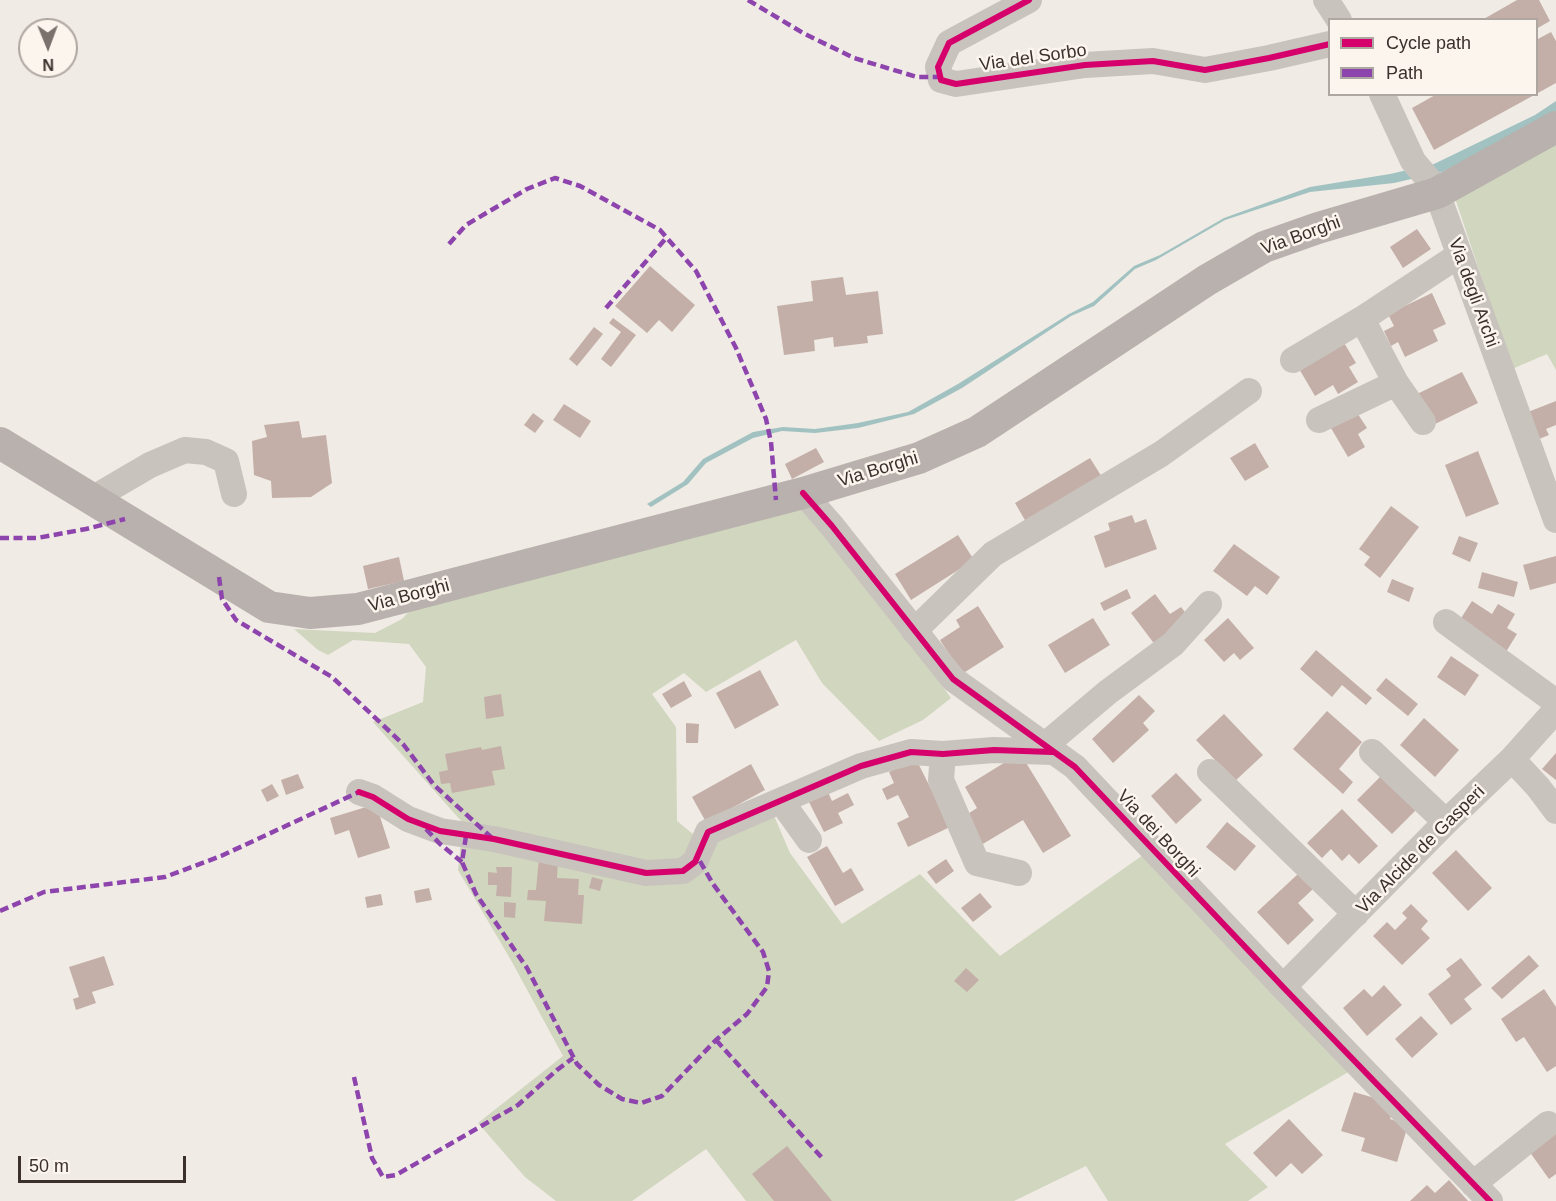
<!DOCTYPE html>
<style>
body{margin:0}
#map{position:relative;width:1556px;height:1201px;overflow:hidden;background:#f0ebe5;font-family:Arial,sans-serif}
canvas{display:block}
.legend{position:absolute;left:1328px;top:18px;width:210px;height:78px;box-sizing:border-box;background:#fbf5ee;border:2px solid #aea6a0;margin:0;padding:8px 10px;list-style:none;font-size:18px;color:#3b302b}
.legend li{display:flex;align-items:center;gap:12px;height:30px}
.legend b{width:30px;border:2px solid #aea6a0}
.north{position:absolute;left:18px;top:18px;width:60px;height:60px;box-sizing:border-box;background:#fbf5ee;border:2px solid #aea6a0;border-radius:50%;rotate:179deg;font-size:16px;font-weight:700;line-height:24px;text-align:center;color:#3b302b}
.north::after{content:'';display:block;margin:auto;width:21px;height:27px;background:#7a716c;clip-path:polygon(50% 0,100% 100%,50% 72%,0 100%)}
.scale{position:absolute;left:18px;top:1156px;width:168px;height:27px;box-sizing:border-box;border:3px solid #3b302b;border-top:0;padding-left:8px;font-size:18px;line-height:21px;white-space:nowrap;color:#3b302b;-webkit-text-stroke:4px #fbf5ee;paint-order:stroke}
</style>
<div id="map">
<canvas width="1556" height="1201"></canvas>
<ul class="legend">
<li><b style="height:8px;background:#d6006c"></b>Cycle path</li>
<li><b style="height:8px;background:#8e44ad"></b>Path</li>
</ul>
<div class="north">N</div>
<div class="scale">50 m</div>
</div>
<script>
const ctx = document.querySelector('canvas').getContext('2d');
ctx.lineJoin = 'round';
function fillPath(path, color) {
  ctx.fillStyle = color;
  ctx.fill(path, 'evenodd');
}
function shape(rows) {
  const path = new Path2D();
  for (const r of rows) {
    path.moveTo(r[0], r[1]);
    for (let i = 2; i < r.length; i += 2) path.lineTo(r[i], r[i + 1]);
  }
  return path;
}
function stroke(path, color, width, dash) {
  ctx.strokeStyle = color;
  ctx.lineWidth = width;
  ctx.lineCap = dash ? 'butt' : 'round';
  ctx.setLineDash(dash || []);
  ctx.stroke(path);
}
function label(font, color, halo, rows, align = 'center') {
  ctx.font = font + ' Arial,sans-serif';
  ctx.lineWidth = 5;
  ctx.setLineDash([]);
  ctx.textBaseline = 'middle';
  ctx.strokeStyle = halo;
  ctx.fillStyle = color;
  for (const [text, x, y, turn = 0] of rows) {
    ctx.save();
    ctx.translate(x, y);
    ctx.rotate((+turn || 0) * Math.PI / 180);
    ctx.textAlign = isNaN(turn) ? turn : align;
    if (halo) ctx.strokeText(text, 0, 0);
    ctx.fillText(text, 0, 0);
    ctx.restore();
  }
}
const green = shape([
 [1556,141,1556,370,1547,354,1512,369,1455,198],
 [798,507,863,578,951,698,923,720,879,741,822,683,796,640,706,692,684,673,652,694,676,727,677,821,710,848,716,835,772,811,790,853,842,924,920,874,1000,956,1143,855,1350,1071,1225,1144,1268,1187,1248,1201,1108,1201,1086,1166,1014,1201,746,1201,706,1149,632,1201,556,1201,525,1177,478,1123,563,1056,512,962,458,870,463,823,373,722,423,702,426,667,409,644,353,640,328,655,318,650,294,629,375,633,402,619,417,603]
]);
const water = shape([
 [1556,101,1556,111,1498,144,1442,172,1394,183,1310,192,1225,220,1156,260,1135,269,1094,306,1071,316,962,388,914,414,858,428,815,433,782,431,753,438,706,463,688,484,651,507,647,504,683,482,703,459,753,432,783,427,815,429,858,423,908,412,958,384,1069,314,1093,302,1134,266,1160,255,1224,218,1310,187,1390,174,1434,164,1535,115]
]);
const building = shape([
 [1517,0,1539,0,1550,21,1536,29,1536,20,1482,20],
 [1551,32,1556,41,1556,83,1536,94,1536,40],
 [1437,94,1536,94,1434,150,1412,108],
 [1417,229,1431,249,1403,268,1390,247],
 [650,266,695,305,672,332,659,320,647,333,615,306],
 [843,277,846,295,878,291,883,334,867,336,868,343,834,347,833,337,814,340,815,351,784,355,777,306,813,301,811,281],
 [1432,293,1446,324,1433,330,1438,341,1405,357,1398,342,1391,346,1384,331,1394,326,1388,314],
 [613,318,636,335,611,367,601,359,621,332,609,323],
 [594,327,603,334,577,366,569,359],
 [1343,341,1356,363,1349,367,1358,382,1338,394,1333,385,1315,396,1298,367],
 [1462,372,1478,403,1431,426,1415,395],
 [1556,401,1556,425,1546,429,1549,435,1539,439,1528,412],
 [564,404,591,421,580,438,553,420],
 [1354,408,1367,428,1358,434,1365,447,1348,457,1328,423],
 [533,413,544,421,535,433,524,425],
 [299,421,302,438,326,435,332,483,311,497,272,498,271,481,254,475,252,441,267,437,264,425],
 [1255,443,1269,467,1245,481,1230,458],
 [816,448,824,462,792,479,785,464],
 [1478,451,1499,504,1466,517,1445,465],
 [1090,458,1105,482,1029,527,1015,503],
 [1391,506,1419,527,1380,578,1364,565,1370,557,1359,549],
 [1132,515,1135,523,1146,519,1157,549,1105,568,1094,536,1110,530,1108,523],
 [958,535,974,560,911,600,895,574],
 [1459,536,1478,543,1470,562,1452,554],
 [1234,544,1280,577,1267,595,1255,586,1247,596,1213,571],
 [1556,556,1556,583,1530,590,1523,565],
 [399,557,404,581,368,589,363,566],
 [1482,572,1518,582,1514,597,1478,588],
 [1392,579,1414,588,1409,602,1387,592],
 [1127,589,1131,598,1104,611,1100,603],
 [1155,594,1170,614,1181,607,1191,620,1156,646,1131,613],
 [1472,601,1492,614,1498,604,1515,614,1507,628,1517,634,1504,655,1456,626],
 [978,606,1004,647,962,674,940,640,960,627,956,620],
 [1093,618,1110,645,1065,673,1048,645],
 [1228,618,1254,648,1240,660,1234,653,1224,662,1204,640],
 [1316,650,1372,698,1366,705,1342,685,1332,697,1300,669],
 [1451,656,1479,675,1465,696,1437,677],
 [760,670,779,705,735,729,716,693],
 [1386,678,1418,704,1408,716,1376,690],
 [684,681,692,696,671,708,662,694],
 [501,694,504,716,486,719,484,697],
 [1139,695,1155,711,1143,723,1149,730,1113,763,1092,739],
 [1327,711,1362,742,1339,769,1353,782,1343,794,1293,749],
 [1224,714,1263,755,1235,781,1196,740],
 [1424,718,1459,750,1435,777,1400,745],
 [686,723,699,724,698,743,686,743],
 [501,746,505,769,492,771,495,785,452,793,450,783,441,784,439,772,448,770,445,754,481,747,482,750],
 [1020,753,1071,836,1043,853,1023,820,981,845,963,817,977,808,965,787],
 [1556,753,1556,780,1542,769],
 [916,759,950,827,908,847,897,823,909,817,898,795,887,800,882,789,894,783,889,772],
 [751,764,765,790,706,822,692,797],
 [1176,773,1202,800,1176,824,1151,796],
 [298,774,304,788,286,795,281,780],
 [1383,774,1418,808,1392,834,1357,800],
 [272,784,279,796,267,802,261,790],
 [826,788,832,801,848,793,854,805,838,813,843,823,824,832,807,798],
 [376,804,390,848,358,858,349,830,335,835,330,818],
 [1342,809,1378,846,1359,864,1349,854,1342,861,1331,849,1322,858,1307,843],
 [1227,822,1256,846,1235,871,1206,847],
 [827,846,843,873,851,868,864,890,835,906,807,857],
 [1456,850,1492,888,1468,911,1432,873],
 [539,858,558,859,557,878,579,879,578,895,584,895,582,924,544,921,546,901,527,900,528,890,536,890],
 [946,859,954,871,936,884,927,872],
 [496,867,512,867,511,897,496,896,497,885,488,885,488,872,497,873],
 [1298,874,1313,889,1298,903,1314,920,1288,945,1257,912],
 [592,877,603,880,600,891,589,888],
 [429,888,432,900,416,903,414,891],
 [980,893,992,907,973,922,961,908],
 [381,894,383,905,367,908,365,897],
 [504,902,516,903,515,918,504,917],
 [1411,904,1428,921,1421,929,1430,938,1402,965,1373,936,1387,922,1395,930,1407,918,1402,913],
 [1529,955,1539,966,1502,999,1491,988],
 [104,956,114,985,92,992,96,1003,76,1010,73,999,79,997,69,967],
 [1461,958,1482,985,1464,999,1472,1009,1451,1025,1428,994,1451,976,1446,969],
 [966,968,979,980,967,992,954,981],
 [1384,985,1402,1005,1367,1036,1343,1008,1364,989,1372,997],
 [1544,989,1556,1007,1556,1066,1547,1072,1524,1037,1516,1042,1501,1019],
 [1421,1016,1438,1034,1412,1058,1395,1039],
 [1354,1092,1395,1104,1390,1119,1408,1125,1397,1162,1361,1151,1365,1138,1341,1131],
 [1289,1119,1323,1155,1302,1174,1291,1163,1276,1177,1253,1153],
 [1556,1132,1556,1174,1549,1179,1529,1151],
 [787,1146,832,1201,774,1201,752,1174],
 [1449,1180,1468,1201,1410,1201,1427,1185,1435,1193]
]);
const minor = shape([
 [1029,0,949,43,938,67,941,80,956,84,1085,65,1153,61,1205,70,1269,58,1330,44],
 [1326,0,1339,20],
 [1382,94,1413,161,1429,180,1437,193,1556,520],
 [1362,319,1396,383,1423,422],
 [1293,360,1362,319,1459,255],
 [1319,420,1396,383],
 [803,493,832,526,953,679,1075,767,1283,987,1490,1201],
 [92,499,150,465,185,450,206,452,226,461,234,494],
 [1446,622,1556,702],
 [914,631,993,554,1161,454,1249,391],
 [1044,746,1108,692,1173,644,1209,604],
 [1372,752,1446,822],
 [943,754,941,780,977,863,1019,873],
 [1512,759,1538,787,1556,811],
 [1210,772,1356,914],
 [359,792,373,797,408,819,440,831,494,839,646,873,683,871,695,862,708,832,861,766,911,752,943,754,994,750,1052,752],
 [781,801,809,840],
 [1283,987,1446,822,1512,759,1556,710],
 [1473,1184,1548,1124]
]);
const major = shape([
 [0,443,269,607,310,613,358,609,803,493,919,458,977,432,1207,280,1264,247,1318,228,1437,193,1556,127]
]);
const quiet = shape([
 [748,0,803,33,854,58,917,77,940,77],
 [449,244,466,225,527,189,555,178,580,186,660,230,696,271,736,348,766,419,771,442,776,500],
 [606,308,667,237],
 [0,538,37,538,86,529,125,519],
 [219,577,222,599,236,620,332,677,403,744,434,785,492,838],
 [426,829,440,844,462,862],
 [466,836,462,862,476,894,527,968,577,1064,599,1085,622,1099,641,1103,662,1096,716,1040,747,1014,767,987,769,971,763,952,713,884,697,856],
 [0,911,44,892,165,877,221,856,359,792],
 [716,1040,823,1159],
 [354,1077,372,1158,383,1177,396,1175,518,1105,557,1070,573,1058]
]);
const cycleway = shape([
 [1029,0,949,43,938,67,941,80,956,84,1085,65,1153,61,1205,70,1269,58,1330,44],
 [803,493,832,526,953,679,1075,767,1283,987,1490,1201],
 [359,792,373,797,408,819,440,831,494,839,646,873,683,871,695,862,708,832,861,766,911,752,943,754,994,750,1052,752]
]);
const streetNames = [
 ["Via del Sorbo",1033,58,-8],
 ["Via Borghi",1301,236,-20],
 ["Via degli Archi",1473,293,70],
 ["Via Borghi",878,470,-17],
 ["Via Borghi",409,596,-15],
 ["Via dei Borghi",1158,834,47],
 ["Via Alcide de Gasperi",1421,850,-45]
];
fillPath(green, '#d1d6bf');
fillPath(water, '#a1c2c1');
fillPath(building, '#c3afa7');
stroke(minor, '#c9c3be', 26);
stroke(major, '#b8b1ad', 32);
stroke(quiet, '#8e44ad', 4.5, [9, 4.5]);
stroke(cycleway, '#d6006c', 6);
label('18px', '#3b302b', '#fbf5ee', streetNames);
</script>
